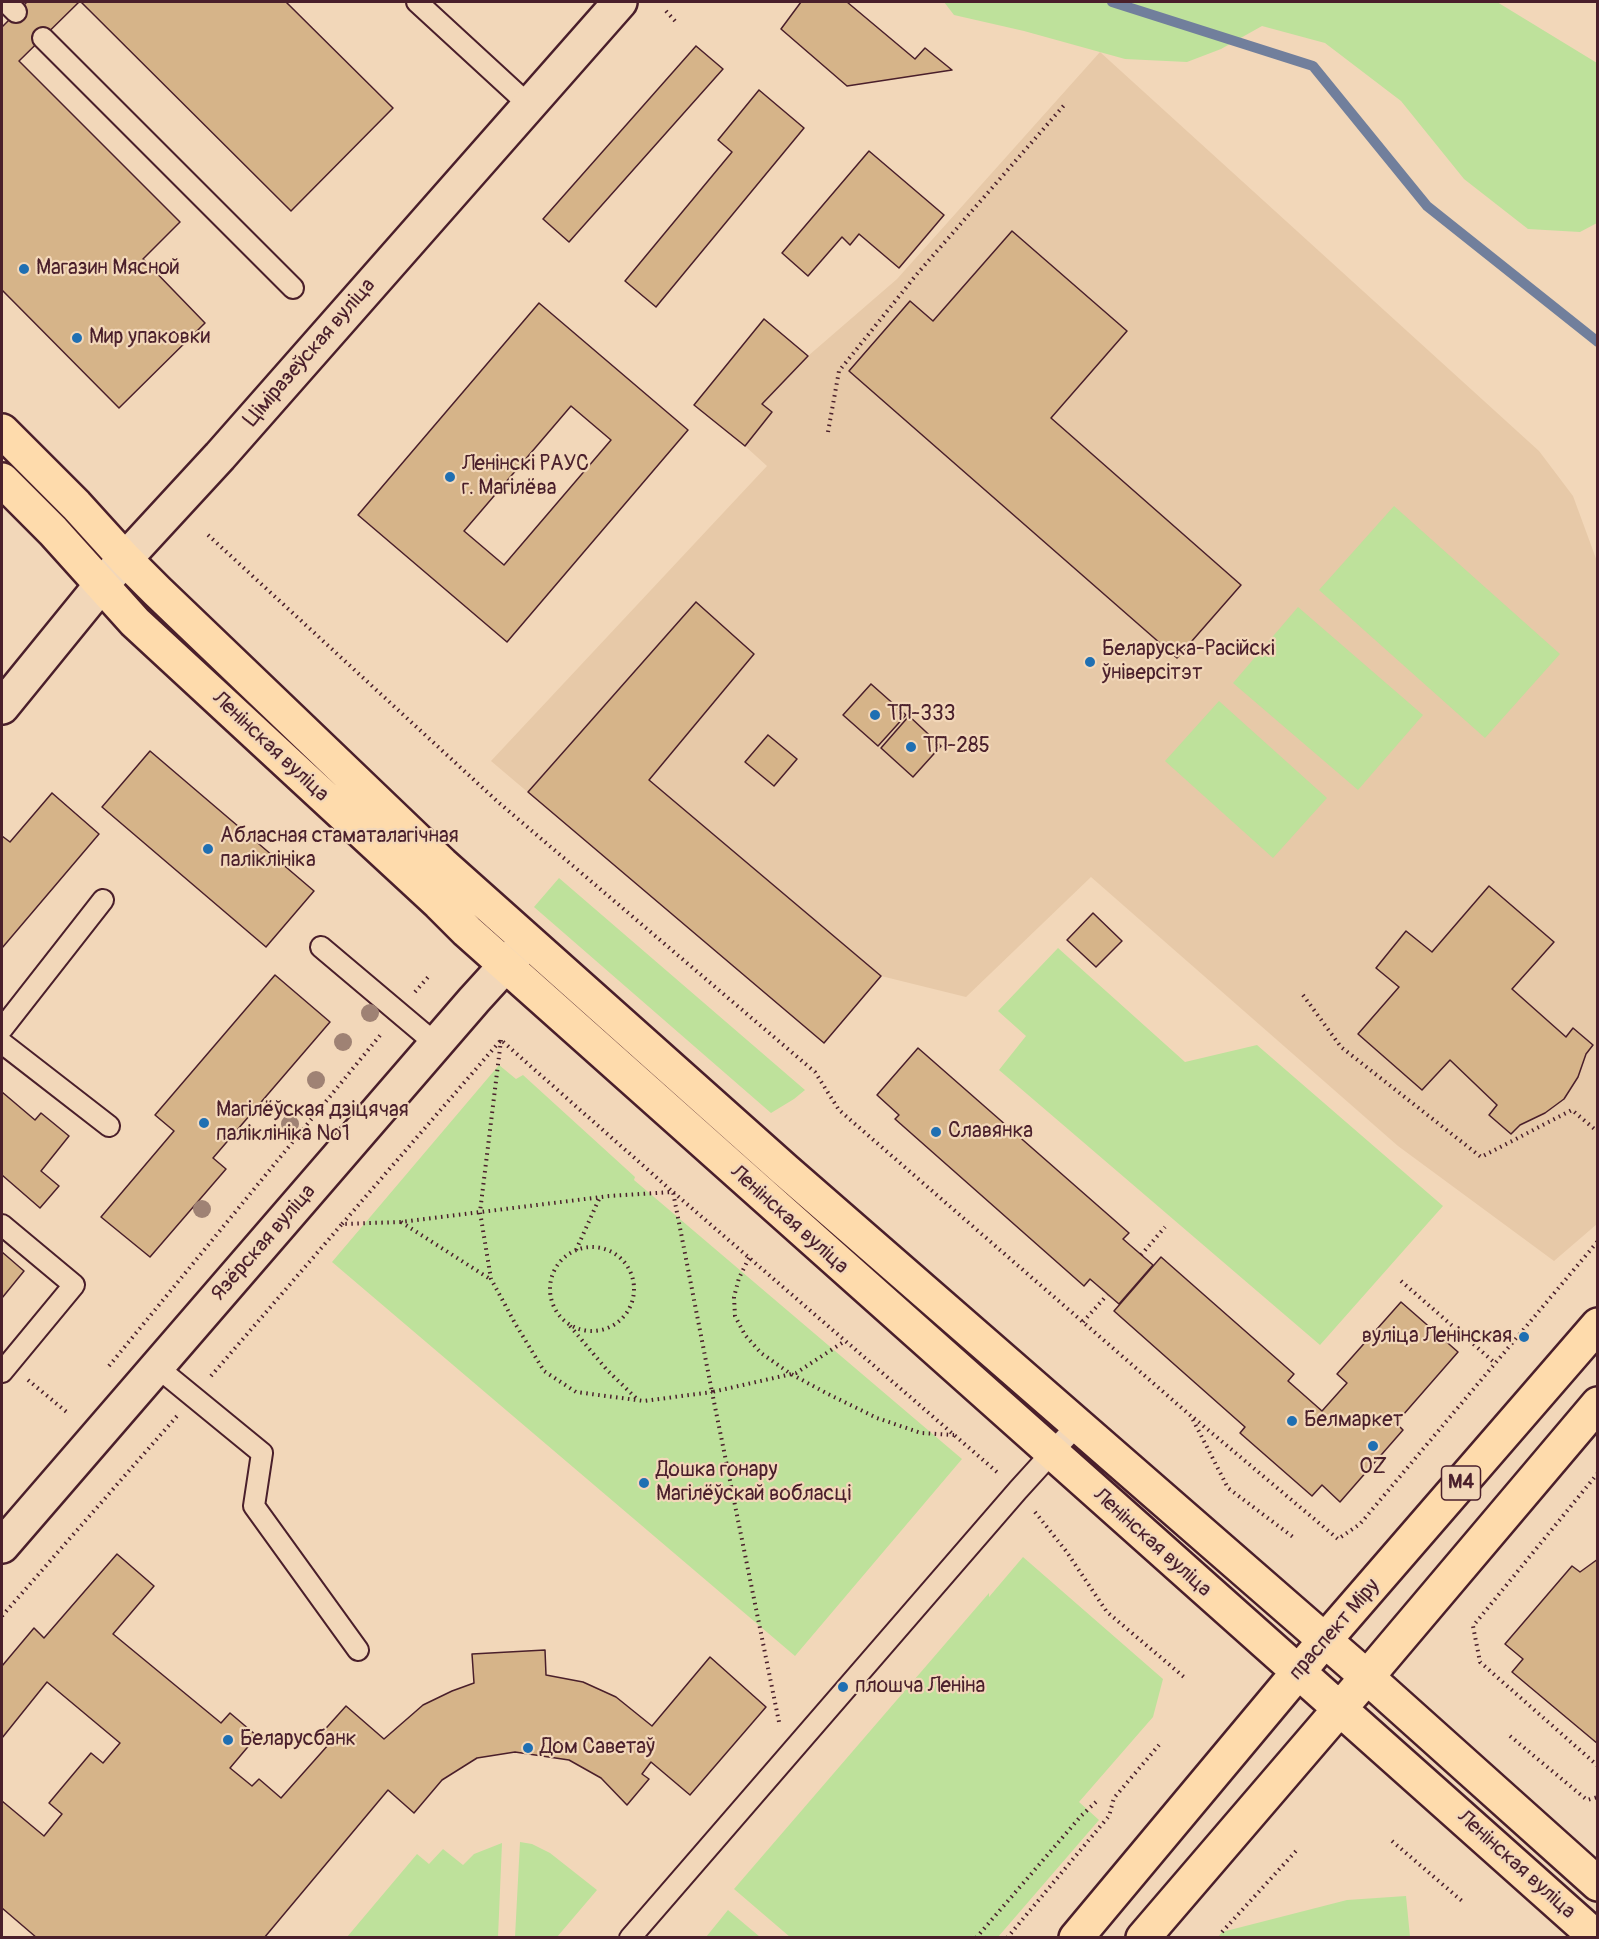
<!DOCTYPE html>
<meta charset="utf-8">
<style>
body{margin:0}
#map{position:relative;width:1599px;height:1939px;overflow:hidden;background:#f2d7b9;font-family:Pangolin,sans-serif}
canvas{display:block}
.frame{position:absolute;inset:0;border:3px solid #4a1f2b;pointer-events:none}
</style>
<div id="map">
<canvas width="1599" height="1939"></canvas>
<div class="frame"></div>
</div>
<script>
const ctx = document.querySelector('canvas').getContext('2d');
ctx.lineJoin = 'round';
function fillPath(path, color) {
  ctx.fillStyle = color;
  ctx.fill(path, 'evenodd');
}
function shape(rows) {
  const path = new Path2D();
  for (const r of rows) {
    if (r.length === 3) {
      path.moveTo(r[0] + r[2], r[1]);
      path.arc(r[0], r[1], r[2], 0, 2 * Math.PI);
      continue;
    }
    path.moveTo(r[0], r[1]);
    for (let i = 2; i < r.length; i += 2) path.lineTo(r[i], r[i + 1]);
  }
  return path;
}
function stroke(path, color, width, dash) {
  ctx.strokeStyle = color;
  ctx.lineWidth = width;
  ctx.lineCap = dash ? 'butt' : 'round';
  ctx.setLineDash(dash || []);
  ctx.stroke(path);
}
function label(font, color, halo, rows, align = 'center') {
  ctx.font = font + ' Pangolin,sans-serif';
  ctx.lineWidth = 4.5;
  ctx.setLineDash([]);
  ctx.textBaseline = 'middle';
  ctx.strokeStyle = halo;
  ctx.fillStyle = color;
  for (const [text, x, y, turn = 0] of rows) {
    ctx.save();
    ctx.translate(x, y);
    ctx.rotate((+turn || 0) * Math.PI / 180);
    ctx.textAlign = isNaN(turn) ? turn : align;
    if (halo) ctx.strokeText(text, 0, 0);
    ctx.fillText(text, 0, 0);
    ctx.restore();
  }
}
const built = shape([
 [1100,52,1539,451,1573,496,1598,564,1597,1224,1554,1261,1398,1146,1091,877,966,997,881,976,824,1043,491,761,767,466,745,446,772,412,762,404,808,356,897,279]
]);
const green = shape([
 [944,2,1497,2,1597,63,1597,223,1580,232,1528,229,1464,179,1401,101,1325,43,1262,26,1221,49,1187,62,1125,59,1024,31,954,15],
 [1394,506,1560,654,1485,738,1319,590],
 [1298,607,1423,715,1358,790,1233,683],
 [1219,701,1327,798,1273,858,1165,761],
 [559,878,805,1090,794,1099,771,1113,534,907],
 [1058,948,1185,1062,1257,1045,1443,1206,1320,1345,999,1070,1026,1036,998,1011],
 [499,1065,516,1079,523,1075,635,1177,634,1180,962,1459,795,1656,332,1262],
 [1023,1557,1163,1679,1153,1717,1079,1802,1099,1820,998,1937,790,1937,734,1889,989,1593,989,1597],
 [520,1842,532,1844,550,1853,597,1890,557,1937,515,1937],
 [502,1843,498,1937,347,1937,417,1854,429,1864,443,1849,463,1865,474,1854],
 [1406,1896,1410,1937,1218,1937,1222,1932,1347,1900],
 [728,1910,760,1937,706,1937]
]);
const stream = shape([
 [1112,2,1313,66,1427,206,1598,342]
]);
const building = shape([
 [27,2,79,2,19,61,180,222,143,259,205,323,119,408,2,290,2,27,27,2],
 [81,2,286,2,393,108,291,211,81,2],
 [801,2,847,2,915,59,925,48,952,70,847,86,781,29,801,2],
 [696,46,723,69,569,242,543,219,696,46],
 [759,90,804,128,656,307,625,281,732,152,718,140,759,90],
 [869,151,944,215,899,268,859,234,850,245,842,237,808,276,782,253,869,151],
 [1012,231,1127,331,1051,418,1241,585,1177,658,849,371,910,301,933,321,1012,231],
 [539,303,688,430,507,642,358,515,539,303],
 [571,406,611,440,504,565,464,531,571,406],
 [764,319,808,356,762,404,772,412,745,446,694,405,764,319],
 [696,602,754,654,649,780,881,976,824,1043,528,792,696,602],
 [871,684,906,715,878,746,843,715,871,684],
 [909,716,941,746,913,777,881,748,909,716],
 [768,735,797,759,774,786,745,762,768,735],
 [150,751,314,891,266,947,102,807,150,751],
 [52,793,99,834,2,948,2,836,10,842,52,793],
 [1489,886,1554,942,1512,989,1566,1037,1573,1028,1593,1045,1586,1054,1578,1077,1564,1099,1545,1113,1520,1125,1511,1134,1489,1115,1497,1105,1450,1060,1422,1090,1358,1034,1399,987,1376,968,1406,931,1432,952,1489,886],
 [1093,913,1122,941,1096,967,1067,940,1093,913],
 [275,975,330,1022,213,1158,226,1169,150,1257,101,1217,174,1131,155,1115,275,975],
 [918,1048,1129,1233,1123,1239,1153,1265,1119,1304,1090,1279,1084,1286,895,1119,899,1115,877,1095,918,1048],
 [2,1092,35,1120,41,1113,69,1136,41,1171,59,1186,40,1208,2,1175,2,1092],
 [2,1252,24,1271,2,1298,2,1252],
 [1161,1257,1294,1374,1288,1381,1322,1411,1347,1383,1337,1374,1401,1302,1458,1352,1396,1423,1403,1430,1340,1502,1322,1485,1312,1496,1240,1433,1245,1427,1114,1311,1161,1257],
 [117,1554,154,1586,113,1634,221,1723,230,1713,257,1736,230,1768,252,1786,259,1779,281,1798,329,1744,319,1736,346,1706,384,1739,423,1705,452,1691,474,1683,472,1654,545,1650,546,1675,583,1682,616,1697,652,1726,710,1657,766,1707,690,1795,651,1762,642,1774,649,1779,627,1805,601,1778,569,1760,515,1752,477,1758,442,1780,414,1813,388,1790,264,1938,37,1938,2,1908,2,1801,44,1836,62,1814,49,1803,91,1753,103,1763,120,1743,47,1682,2,1738,2,1666,34,1628,44,1638,117,1554],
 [1598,1559,1598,1744,1512,1672,1523,1659,1505,1644,1572,1566,1580,1572,1598,1559]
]);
const path = shape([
 [666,11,675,21],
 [828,432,839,371,917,274,1066,103],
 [208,535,498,802,815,1072,839,1110,1191,1416,1228,1488,1293,1537],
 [415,992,429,976],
 [1303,995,1341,1047,1481,1157,1572,1110,1598,1132],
 [501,1040,480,1212,491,1279,516,1325,544,1371,576,1392,644,1401,712,1392,779,1722],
 [401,1222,490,1279],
 [342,1224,501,1040,673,1192,712,1392,796,1373,845,1341],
 [592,1289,42],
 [576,1250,600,1197],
 [1141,1255,1165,1227],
 [749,1258,739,1278,734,1297,735,1316,745,1335,761,1353,791,1374,828,1394,877,1418,921,1433,954,1435],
 [1401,1281,1495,1363],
 [1083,1322,1107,1295],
 [570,1326,607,1370,638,1400],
 [109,1366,382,1033],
 [211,1376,342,1224,401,1222,609,1196,673,1192,997,1472],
 [28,1380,69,1414],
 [1194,1418,1338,1539,1360,1524,1598,1241],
 [1598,1473,1473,1626,1480,1662,1598,1766],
 [1035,1512,1066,1551,1107,1612,1184,1677],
 [2,1616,177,1416],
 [1510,1736,1587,1800,1598,1797],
 [1392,1841,1462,1901],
 [1222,1932,1296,1851],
 [976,1938,1081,1816,1098,1800],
 [1007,1938,1109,1816,1114,1798,1159,1745]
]);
const service = shape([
 [6,2,16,12],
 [417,2,529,105],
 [43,38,293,288],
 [321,947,436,1044],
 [2,1029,103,900],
 [2,1043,109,1126],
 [2,1225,74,1285,2,1372],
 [157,1367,262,1453,254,1506,358,1650],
 [630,1938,1018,1490,1078,1424]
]);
const minor = shape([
 [2,1546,474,1000,524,945]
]);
const secondary = shape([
 [2,707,102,584,220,456,620,2]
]);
const primary = shape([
 [2,431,76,505,125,559,157,591,442,864,785,1170,1367,1677,1598,1884],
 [2,480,53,531,135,622,439,903,467,931,1597,1938],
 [1076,1938,1325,1640,1598,1325],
 [1143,1938,1367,1677,1598,1404]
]);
const trees = [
 [370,1013],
 [343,1042],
 [316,1080],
 [290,1124],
 [202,1209]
];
const markers = [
 [24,269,6,"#1f6fb2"],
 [77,338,6,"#1f6fb2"],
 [450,477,6,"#1f6fb2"],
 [1090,662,6,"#1f6fb2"],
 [875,715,6,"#1f6fb2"],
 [911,747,6,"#1f6fb2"],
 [208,849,6,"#1f6fb2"],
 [204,1123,6,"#1f6fb2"],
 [936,1132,6,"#1f6fb2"],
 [1524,1337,6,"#1f6fb2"],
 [1292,1421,6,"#1f6fb2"],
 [1373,1446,6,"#1f6fb2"],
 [644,1483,6,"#1f6fb2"],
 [843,1687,6,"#1f6fb2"],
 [228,1740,6,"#1f6fb2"],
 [528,1748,6,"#1f6fb2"]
];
const shields = [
 [1461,1483,39]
];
const shieldNames = [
 ["М4",1461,1483]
];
const poiNames = [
 ["Магазин Мясной",36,269],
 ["Мир упаковки",89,338],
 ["Ленінскі РАУС",462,465],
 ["г. Магілёва",462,489],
 ["Беларуска-Расійскі",1102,650],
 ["ўніверсітэт",1102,674],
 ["ТП-333",887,715],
 ["ТП-285",923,747],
 ["Абласная стаматалагічная",220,837],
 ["паліклініка",220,861],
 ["Магілёўская дзіцячая",216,1111],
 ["паліклініка №1",216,1135],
 ["Славянка",948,1132],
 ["вуліца Ленінская",1512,1337,"right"],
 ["Белмаркет",1304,1421],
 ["OZ",1373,1468,"center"],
 ["Дошка гонару",656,1471],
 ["Магілёўскай вобласці",656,1495],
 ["плошча Леніна",855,1687],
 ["Беларусбанк",240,1740],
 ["Дом Саветаў",540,1748]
];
const streetNames = [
 ["Ціміразеўская вуліца",310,353,-49],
 ["Ленінская вуліца",270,747,43],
 ["Ленінская вуліца",789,1220,42],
 ["Язёрская вуліца",264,1243,-49],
 ["Ленінская вуліца",1152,1543,42],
 ["праспект Міру",1335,1630,-49],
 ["Ленінская вуліца",1516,1865,42]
];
fillPath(built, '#e7c9a8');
fillPath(green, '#bee19b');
stroke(stream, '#717f9c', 10);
fillPath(building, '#d6b489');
stroke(building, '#4a1f2b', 1.5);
stroke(service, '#4a1f2b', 24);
stroke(minor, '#4a1f2b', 38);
stroke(secondary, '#4a1f2b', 38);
stroke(primary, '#4a1f2b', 38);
stroke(path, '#4a1f2b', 4, [1.5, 4.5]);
stroke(service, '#f2d7b9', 20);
stroke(minor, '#f2d7b9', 33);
stroke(secondary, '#f2d7b9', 33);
stroke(primary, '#fedbac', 33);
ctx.fillStyle = '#9f8274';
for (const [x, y] of trees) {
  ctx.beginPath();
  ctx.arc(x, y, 9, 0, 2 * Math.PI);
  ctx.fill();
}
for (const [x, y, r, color] of markers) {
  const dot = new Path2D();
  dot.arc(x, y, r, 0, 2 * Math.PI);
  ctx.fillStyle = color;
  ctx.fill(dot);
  stroke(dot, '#f2d7b9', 2);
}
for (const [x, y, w] of shields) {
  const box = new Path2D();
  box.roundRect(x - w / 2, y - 17, w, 34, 4.5);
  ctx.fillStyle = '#f2d7b9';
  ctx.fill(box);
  stroke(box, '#4a1f2b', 1.5);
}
label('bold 20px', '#4a1f2b', null, shieldNames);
label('21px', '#4a1f2b', '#f2d7b9', poiNames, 'left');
label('21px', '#4a1f2b', '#f2d7b9', streetNames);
</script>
